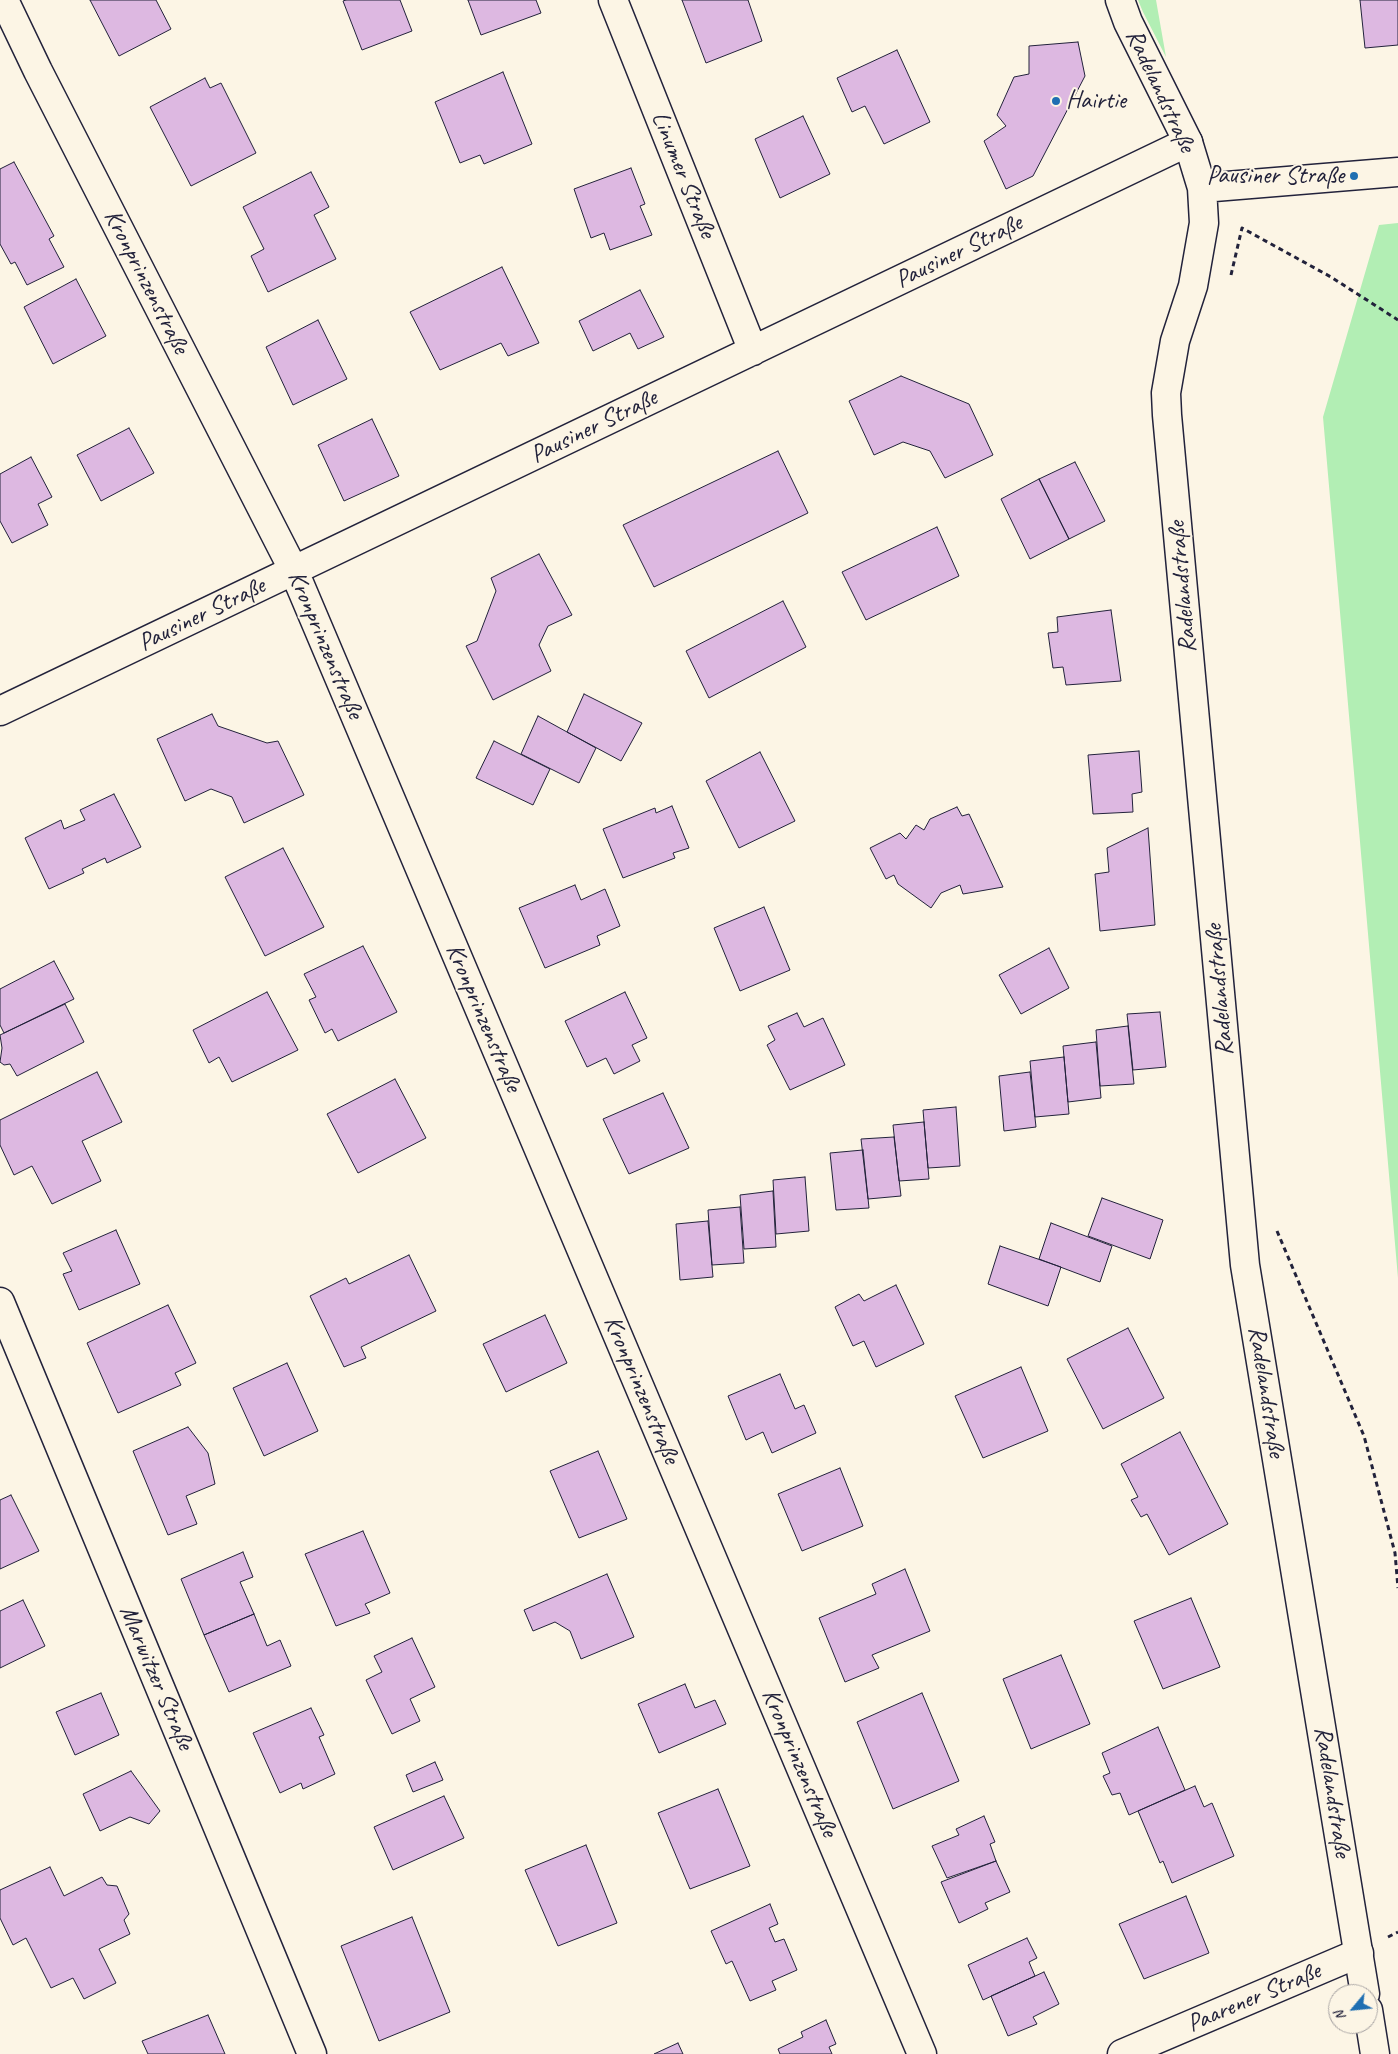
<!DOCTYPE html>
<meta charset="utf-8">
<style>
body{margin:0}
#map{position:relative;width:1398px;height:2054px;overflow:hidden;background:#fcf5e5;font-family:Caveat,sans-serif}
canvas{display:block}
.north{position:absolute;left:1328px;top:1984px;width:50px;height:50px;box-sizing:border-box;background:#fcf5e5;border:1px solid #a5a1a1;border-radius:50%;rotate:242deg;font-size:14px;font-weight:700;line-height:20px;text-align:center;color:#22223b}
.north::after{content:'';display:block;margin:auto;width:18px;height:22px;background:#1f6fb2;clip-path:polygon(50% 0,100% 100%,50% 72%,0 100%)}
</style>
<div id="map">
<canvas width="1398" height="2054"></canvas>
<div class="north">N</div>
</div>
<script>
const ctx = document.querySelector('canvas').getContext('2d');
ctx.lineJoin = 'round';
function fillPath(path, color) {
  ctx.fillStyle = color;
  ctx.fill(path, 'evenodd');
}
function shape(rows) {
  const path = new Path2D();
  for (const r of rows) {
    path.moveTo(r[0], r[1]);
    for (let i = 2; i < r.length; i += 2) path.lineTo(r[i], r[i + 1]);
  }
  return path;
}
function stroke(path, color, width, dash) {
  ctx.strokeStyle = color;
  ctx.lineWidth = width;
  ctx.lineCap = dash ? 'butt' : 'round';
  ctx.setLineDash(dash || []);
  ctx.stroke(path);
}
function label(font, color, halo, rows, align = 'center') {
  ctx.font = font + ' Caveat,sans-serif';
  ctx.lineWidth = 4;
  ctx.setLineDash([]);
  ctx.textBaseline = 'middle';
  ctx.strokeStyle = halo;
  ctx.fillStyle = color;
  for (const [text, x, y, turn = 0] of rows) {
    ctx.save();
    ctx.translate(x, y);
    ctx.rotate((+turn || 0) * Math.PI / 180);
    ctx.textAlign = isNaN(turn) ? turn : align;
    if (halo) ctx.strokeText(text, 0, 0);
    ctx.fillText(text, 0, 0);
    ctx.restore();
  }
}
const green = shape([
 [1138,0,1156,0,1166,57,1143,12],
 [1398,223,1398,1278,1323,417,1379,225]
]);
const building = shape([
 [90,0,156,0,171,29,119,56,90,0],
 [346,0,400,0,412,31,362,50,343,1,346,0],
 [468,0,536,0,541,13,481,35,468,0],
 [682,0,748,0,762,41,706,63,682,0],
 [1360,0,1398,0,1398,45,1365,48,1360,0],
 [1078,42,1085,76,1033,176,1006,189,984,141,1006,126,997,115,1014,77,1029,74,1029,46,1078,42],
 [897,50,930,122,884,144,865,106,852,112,837,78,897,50],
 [503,72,532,144,484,164,480,155,460,163,435,102,503,72],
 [205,78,210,88,221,83,256,153,191,186,150,107,205,78],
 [803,116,830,174,780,198,755,139,803,116],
 [14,162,54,236,49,239,64,267,27,285,15,262,11,264,0,244,0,169,14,162],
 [631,168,645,204,640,206,652,235,610,250,604,233,591,238,574,189,631,168],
 [311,172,329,207,314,215,336,259,268,292,251,256,264,249,243,207,311,172],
 [502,267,539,343,508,356,501,343,440,370,410,312,502,267],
 [76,279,106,336,53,364,24,307,76,279],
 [640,290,664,337,638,349,630,333,593,351,579,321,640,290],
 [318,320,347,379,293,405,266,347,318,320],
 [901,376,969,404,993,455,945,478,930,451,903,442,874,455,849,401,901,376],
 [372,419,399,476,344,501,318,445,372,419],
 [129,428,154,473,101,501,77,455,129,428],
 [778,451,808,513,654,587,623,525,778,451],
 [31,457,52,497,38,504,48,525,12,543,0,521,0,474,31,457],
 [1075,462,1105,521,1069,539,1039,479,1075,462],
 [1039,479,1069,539,1030,559,1001,499,1039,479],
 [937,527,959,576,866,620,842,572,937,527],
 [539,554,572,615,548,626,539,645,551,671,493,700,466,646,477,641,496,591,491,578,539,554],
 [783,601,806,647,709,698,686,651,783,601],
 [1111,610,1121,681,1066,685,1063,667,1053,668,1048,633,1058,632,1057,617,1111,610],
 [584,694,642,723,621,761,567,732,584,694],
 [212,714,218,726,267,743,278,741,304,795,244,823,232,797,211,789,185,801,157,739,212,714],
 [538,716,596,748,579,783,521,754,538,716],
 [494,741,550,769,533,805,476,778,494,741],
 [1139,751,1142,792,1132,794,1133,812,1093,814,1088,755,1139,751],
 [760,752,795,821,739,848,706,781,760,752],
 [114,794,141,847,107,863,105,858,82,869,84,873,49,889,25,838,61,820,64,829,85,820,80,810,114,794],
 [672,806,689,848,673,853,675,858,623,878,603,829,655,808,656,813,672,806],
 [957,807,962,816,969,814,1003,887,963,894,960,885,941,893,931,908,898,884,894,875,886,879,870,848,900,833,906,839,916,825,924,830,930,819,957,807],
 [1148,828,1155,925,1100,931,1095,874,1109,872,1107,848,1148,828],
 [283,848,324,927,265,956,225,877,283,848],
 [575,885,581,900,605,889,620,926,597,936,600,945,545,968,519,908,575,885],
 [764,907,790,970,740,991,714,928,764,907],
 [363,946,397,1012,338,1041,332,1029,325,1033,309,1000,316,997,304,974,363,946],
 [1049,948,1069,988,1021,1014,999,975,1049,948],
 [54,961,74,999,4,1033,0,1025,0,989,54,961],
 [267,992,298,1050,232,1082,219,1057,209,1063,193,1030,267,992],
 [625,992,647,1038,632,1045,640,1061,614,1074,606,1058,587,1067,565,1021,625,992],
 [65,1004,84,1042,17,1076,10,1064,4,1065,0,1062,2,1048,0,1035,65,1004],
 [1160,1012,1166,1067,1133,1070,1127,1014,1160,1012],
 [797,1013,804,1027,823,1018,845,1065,790,1090,767,1045,775,1040,768,1026,797,1013],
 [1128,1026,1134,1084,1100,1086,1096,1030,1128,1026],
 [1096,1042,1101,1098,1068,1102,1063,1046,1096,1042],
 [1064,1057,1069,1114,1035,1117,1030,1061,1064,1057],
 [97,1072,122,1122,82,1141,101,1181,52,1204,32,1166,14,1175,0,1145,0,1120,97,1072],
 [1030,1072,1036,1127,1004,1131,999,1076,1030,1072],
 [395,1079,426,1138,358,1173,327,1114,395,1079],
 [663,1093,689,1148,629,1174,603,1119,663,1093],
 [956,1107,960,1166,928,1168,923,1110,956,1107],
 [924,1122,929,1179,899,1181,893,1125,924,1122],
 [894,1137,901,1196,868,1199,861,1139,894,1137],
 [863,1150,869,1208,836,1210,830,1153,863,1150],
 [805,1177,809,1231,776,1234,773,1180,805,1177],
 [773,1191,776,1247,744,1249,740,1195,773,1191],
 [1102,1198,1163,1220,1150,1259,1088,1236,1102,1198],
 [740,1207,744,1263,712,1265,708,1210,740,1207],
 [708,1221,713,1277,680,1280,676,1224,708,1221],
 [1051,1223,1112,1246,1100,1282,1039,1259,1051,1223],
 [116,1230,140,1284,79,1310,63,1274,72,1271,63,1253,116,1230],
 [1000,1246,1061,1267,1048,1306,988,1284,1000,1246],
 [409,1255,436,1311,361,1347,366,1358,344,1367,310,1296,346,1278,349,1284,409,1255],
 [896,1285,924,1344,876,1367,864,1341,853,1346,835,1307,859,1294,864,1301,896,1285],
 [168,1305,196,1363,175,1373,181,1385,118,1413,87,1343,168,1305],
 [545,1315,567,1363,506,1392,483,1344,545,1315],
 [1128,1328,1164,1398,1103,1429,1067,1359,1128,1328],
 [287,1363,318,1431,264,1456,233,1388,287,1363],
 [1021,1367,1048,1431,983,1458,955,1396,1021,1367],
 [780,1374,795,1409,804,1405,816,1433,772,1453,763,1432,746,1440,728,1396,780,1374],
 [188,1427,208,1453,215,1484,186,1496,197,1524,168,1535,133,1451,188,1427],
 [1180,1432,1228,1524,1169,1555,1147,1514,1141,1517,1131,1500,1138,1497,1121,1464,1180,1432],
 [598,1451,627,1519,579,1538,550,1471,598,1451],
 [840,1468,863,1526,802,1551,778,1494,840,1468],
 [11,1495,39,1551,0,1569,0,1500,11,1495],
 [363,1531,390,1593,365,1604,370,1613,336,1626,305,1554,363,1531],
 [243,1552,253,1577,240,1582,254,1614,204,1635,181,1579,243,1552],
 [905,1569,930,1631,872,1655,879,1668,845,1682,819,1618,876,1594,872,1584,905,1569],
 [607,1574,634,1637,581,1659,570,1631,555,1622,533,1631,524,1610,607,1574],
 [1191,1598,1220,1667,1163,1689,1134,1621,1191,1598],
 [23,1600,45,1646,0,1668,0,1611,23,1600],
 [254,1614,267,1646,280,1640,291,1666,229,1692,204,1635,254,1614],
 [412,1638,435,1687,410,1699,420,1721,392,1734,366,1680,382,1672,374,1656,412,1638],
 [1061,1655,1090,1724,1031,1749,1003,1679,1061,1655],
 [685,1684,695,1708,715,1700,726,1724,659,1753,638,1704,685,1684],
 [101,1693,119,1735,75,1755,56,1712,101,1693],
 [922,1693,959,1781,893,1809,857,1722,922,1693],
 [311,1708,324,1735,319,1737,335,1774,303,1789,301,1783,280,1793,253,1733,311,1708],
 [1158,1727,1185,1790,1129,1815,1120,1793,1112,1795,1103,1776,1110,1773,1102,1753,1158,1727],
 [435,1762,443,1780,413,1792,406,1775,435,1762],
 [131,1771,160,1811,149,1824,130,1817,100,1831,83,1794,131,1771],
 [1195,1786,1204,1807,1212,1803,1234,1856,1172,1883,1163,1861,1160,1863,1138,1811,1195,1786],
 [718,1789,750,1866,690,1889,658,1813,718,1789],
 [444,1796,464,1838,393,1870,374,1827,444,1796],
 [984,1816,995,1842,990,1844,996,1861,947,1878,932,1846,959,1835,956,1829,984,1816],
 [586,1845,617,1923,558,1946,525,1870,586,1845],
 [996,1861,1010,1892,985,1903,988,1909,959,1923,941,1882,996,1861],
 [50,1867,64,1896,102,1877,107,1885,117,1886,129,1914,124,1920,130,1934,99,1949,116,1983,84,1999,73,1978,51,1988,26,1938,13,1945,0,1918,0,1890,50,1867],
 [1186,1896,1209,1953,1144,1979,1119,1924,1186,1896],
 [770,1904,778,1924,769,1928,775,1942,784,1939,797,1970,772,1981,776,1990,750,2001,732,1961,726,1964,711,1931,770,1904],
 [412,1917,450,2012,379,2041,341,1946,412,1917],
 [1027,1938,1037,1958,1029,1962,1035,1976,983,2000,968,1965,1027,1938],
 [1044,1972,1059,2004,1033,2017,1037,2024,1008,2036,991,1996,1044,1972],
 [208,2015,225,2054,148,2054,142,2041,208,2015],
 [826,2020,836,2044,829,2047,832,2054,780,2054,778,2049,803,2037,801,2032,826,2020],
 [678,2043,683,2054,654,2054,678,2043]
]);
const path = shape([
 [1231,275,1242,228,1331,277,1398,320],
 [1277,1231,1364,1436,1395,1553,1398,1588],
 [1388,1937,1398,1932]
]);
const minor = shape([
 [4,0,38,71,294,571,922,2054],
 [613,0,753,351],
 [0,711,1188,142],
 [0,1302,312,2054],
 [1122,2054,1359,1953]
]);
const tertiary = shape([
 [1120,0,1128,22,1188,142,1202,188,1204,223,1193,286,1175,341,1166,393,1167,415,1245,1265,1365,1994],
 [1202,188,1398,172],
 [1368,2010,1375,2054]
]);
const markers = [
 [1056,101,5,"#1f6fb2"],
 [1354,176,5,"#1f6fb2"]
];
const streetNames = [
 ["Radelandstraße",1160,91,65],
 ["Linumer Straße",683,175,68],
 ["Pausiner Straße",959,252,-26],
 ["Kronprinzenstraße",146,282,63],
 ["Pausiner Straße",594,427,-26],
 ["Radelandstraße",1183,587,-95],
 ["Pausiner Straße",202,615,-26],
 ["Kronprinzenstraße",325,645,67],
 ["Radelandstraße",1220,990,-95],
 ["Kronprinzenstraße",483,1018,67],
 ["Kronprinzenstraße",641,1390,67],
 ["Radelandstraße",1266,1392,81],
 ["Marwitzer Straße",156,1678,67],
 ["Kronprinzenstraße",799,1763,67],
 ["Radelandstraße",1332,1792,81],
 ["Paarener Straße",1254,1998,-23]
];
const poiNames = [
 ["Hairtie",1066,101],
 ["Pausiner Straße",1344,176,"right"]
];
fillPath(green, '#b2eeb4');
fillPath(building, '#ddb8e1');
stroke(building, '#22223b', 1);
stroke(minor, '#22223b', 31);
stroke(tertiary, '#22223b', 31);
stroke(path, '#22223b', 3, [5, 4]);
stroke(minor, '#fcf5e5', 28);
stroke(tertiary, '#fcf5e5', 28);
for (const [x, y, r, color] of markers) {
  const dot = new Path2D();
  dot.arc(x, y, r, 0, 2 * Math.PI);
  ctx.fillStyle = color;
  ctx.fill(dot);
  stroke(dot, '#fcf5e5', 2);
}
label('25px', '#22223b', '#fcf5e5', streetNames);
label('25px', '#22223b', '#fcf5e5', poiNames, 'left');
</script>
